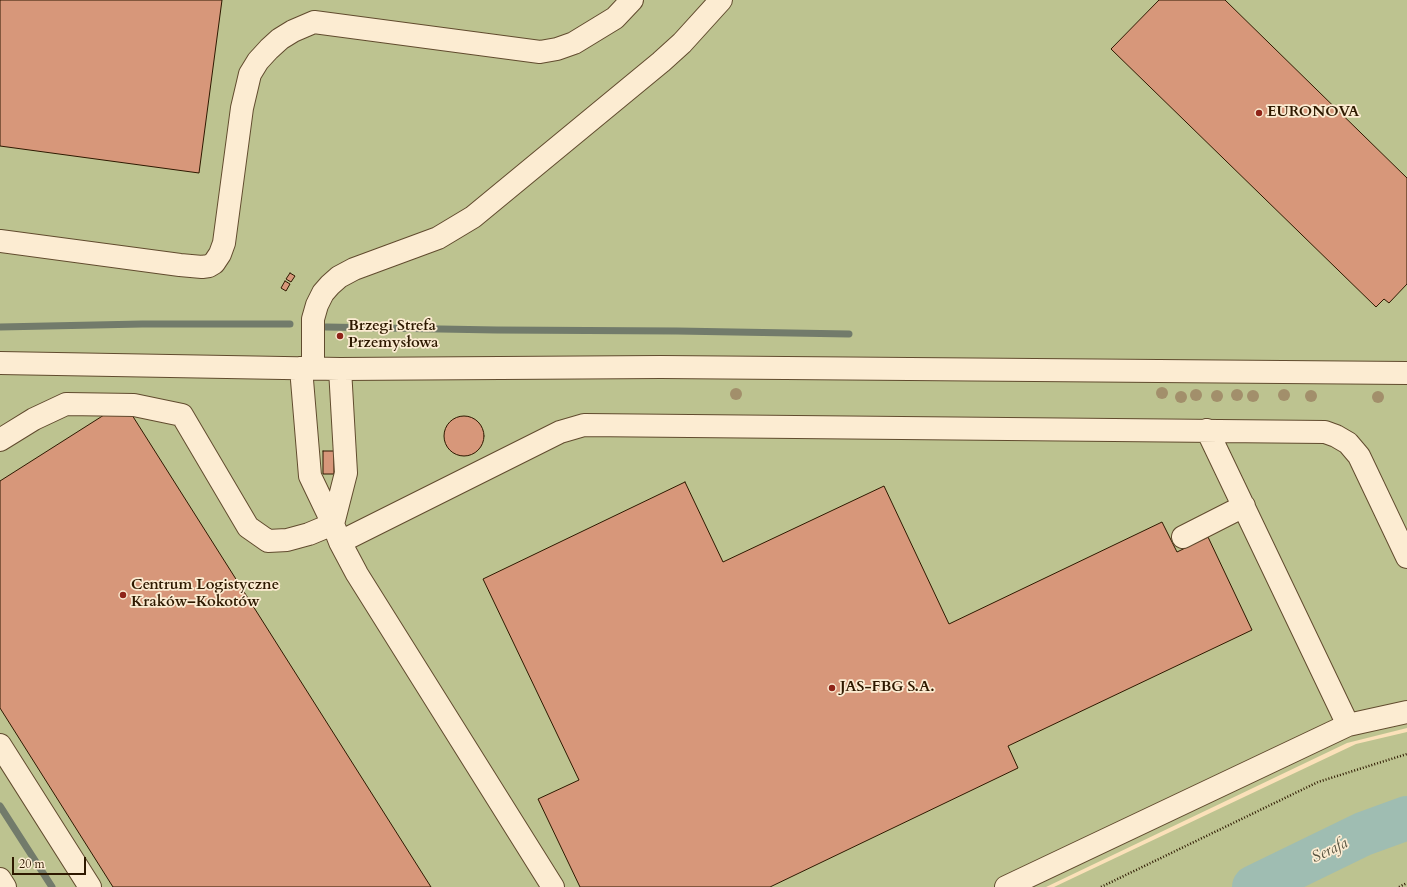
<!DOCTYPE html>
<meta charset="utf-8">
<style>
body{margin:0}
#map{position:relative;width:1407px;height:887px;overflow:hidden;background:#fbe1b9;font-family:Cardo,serif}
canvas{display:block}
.scale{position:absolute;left:12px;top:857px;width:74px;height:18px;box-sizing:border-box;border:2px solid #2e1900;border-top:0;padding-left:5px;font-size:12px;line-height:14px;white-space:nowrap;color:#2e1900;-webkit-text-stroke:3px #fcecd2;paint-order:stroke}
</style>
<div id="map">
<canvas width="1407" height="887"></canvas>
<div class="scale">20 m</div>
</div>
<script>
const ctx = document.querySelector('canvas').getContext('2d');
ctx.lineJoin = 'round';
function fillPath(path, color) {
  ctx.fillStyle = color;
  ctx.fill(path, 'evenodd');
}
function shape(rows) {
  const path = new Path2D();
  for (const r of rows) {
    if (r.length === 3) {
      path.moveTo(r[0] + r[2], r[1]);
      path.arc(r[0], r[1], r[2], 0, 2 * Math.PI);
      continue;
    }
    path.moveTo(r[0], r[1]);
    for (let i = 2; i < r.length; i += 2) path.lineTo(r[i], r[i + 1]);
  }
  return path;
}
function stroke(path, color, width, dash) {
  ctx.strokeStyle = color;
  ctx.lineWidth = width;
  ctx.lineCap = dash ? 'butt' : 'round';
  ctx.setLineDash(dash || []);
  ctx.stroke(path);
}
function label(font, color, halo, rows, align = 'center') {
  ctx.font = font + ' Cardo,serif';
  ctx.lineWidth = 3.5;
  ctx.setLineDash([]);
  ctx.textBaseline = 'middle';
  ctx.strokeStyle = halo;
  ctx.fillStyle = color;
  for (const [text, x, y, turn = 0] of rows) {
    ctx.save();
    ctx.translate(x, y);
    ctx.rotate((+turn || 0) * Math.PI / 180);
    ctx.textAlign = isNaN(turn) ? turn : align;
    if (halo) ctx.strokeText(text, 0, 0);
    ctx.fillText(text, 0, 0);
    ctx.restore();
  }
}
const green = shape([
 [0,0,1407,0,1407,728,1347,743,1046,887,0,887],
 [1407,732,1407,887,1054,887,1356,744]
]);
const stream = shape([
 [0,327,142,324,290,324],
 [326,327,497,330,677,331,849,334],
 [0,806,52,887]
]);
const river = shape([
 [1254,887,1363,834,1407,818]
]);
const building = shape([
 [0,0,222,0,199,173,0,146,0,0],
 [1159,0,1225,0,1407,178,1407,284,1389,303,1384,299,1376,307,1111,49,1159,0],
 [290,273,295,276,291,282,286,279,290,273],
 [285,281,290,284,286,291,281,288,285,281],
 [104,415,132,415,431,887,113,887,0,708,0,481,104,415],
 [464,436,20],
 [323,451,334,451,334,474,323,474,323,451],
 [685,482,723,562,884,486,949,624,1162,522,1177,552,1208,537,1252,630,1008,746,1018,768,770,887,580,887,538,799,579,780,483,579,685,482]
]);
const path = shape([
 [1101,887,1318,782,1407,754],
 [1399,887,1407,883]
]);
const minor = shape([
 [0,241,180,265,202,267,209,266,214,263,220,254,224,243,242,108,250,74,258,61,269,49,280,39,293,31,314,22,540,52,557,49,574,43,615,18,632,0],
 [0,363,340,369,661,367,1407,373],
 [301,368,310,476,333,524,340,542,357,574,553,887],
 [313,368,313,319,317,305,323,293,330,285,339,277,354,269,438,238,473,217,661,62,682,43,721,0],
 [1207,430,1348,725],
 [0,440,34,419,66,404,134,405,182,415,248,527,268,541,287,540,309,534,333,524],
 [333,524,346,473,340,369],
 [1183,537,1244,506],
 [340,542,560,432,584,425,1325,432,1336,436,1348,443,1359,456,1407,557],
 [0,745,90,887],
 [0,879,5,887],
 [1006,887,1348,725,1407,712]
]);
const trees = [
 [1162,393],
 [736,394],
 [1196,395],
 [1237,395],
 [1284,395],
 [1217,396],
 [1253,396],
 [1311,396],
 [1181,397],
 [1378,397]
];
const markers = [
 [1259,113,4,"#8f2418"],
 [340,336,4,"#8f2418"],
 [123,595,4,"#8f2418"],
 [832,688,4,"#8f2418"]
];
const poiNames = [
 ["EURONOVA",1267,113],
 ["Brzegi Strefa",348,327],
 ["Przemysłowa",348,344],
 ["Centrum Logistyczne",131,586],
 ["Kraków–Kokotów",131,603],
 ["JAS-FBG S.A.",840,688]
];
const waterNames = [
 ["Serafa",1330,851,-26]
];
fillPath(green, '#bdc390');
stroke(stream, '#727b6b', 7);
stroke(river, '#9fbdb2', 44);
fillPath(building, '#d7977a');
stroke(building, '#2e1900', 1);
stroke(minor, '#614b2e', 24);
stroke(path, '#2e1900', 2.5, [1, 2]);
stroke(minor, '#fcecd2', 22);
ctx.fillStyle = '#a28f6b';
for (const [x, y] of trees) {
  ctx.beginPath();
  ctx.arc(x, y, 6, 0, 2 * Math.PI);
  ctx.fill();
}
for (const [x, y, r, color] of markers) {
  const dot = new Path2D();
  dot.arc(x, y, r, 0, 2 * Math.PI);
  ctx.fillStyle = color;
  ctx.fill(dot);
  stroke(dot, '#fcecd2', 1.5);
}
label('bold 15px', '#2e1900', '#fcecd2', poiNames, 'left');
label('italic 16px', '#56523e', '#fcecd2', waterNames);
</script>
